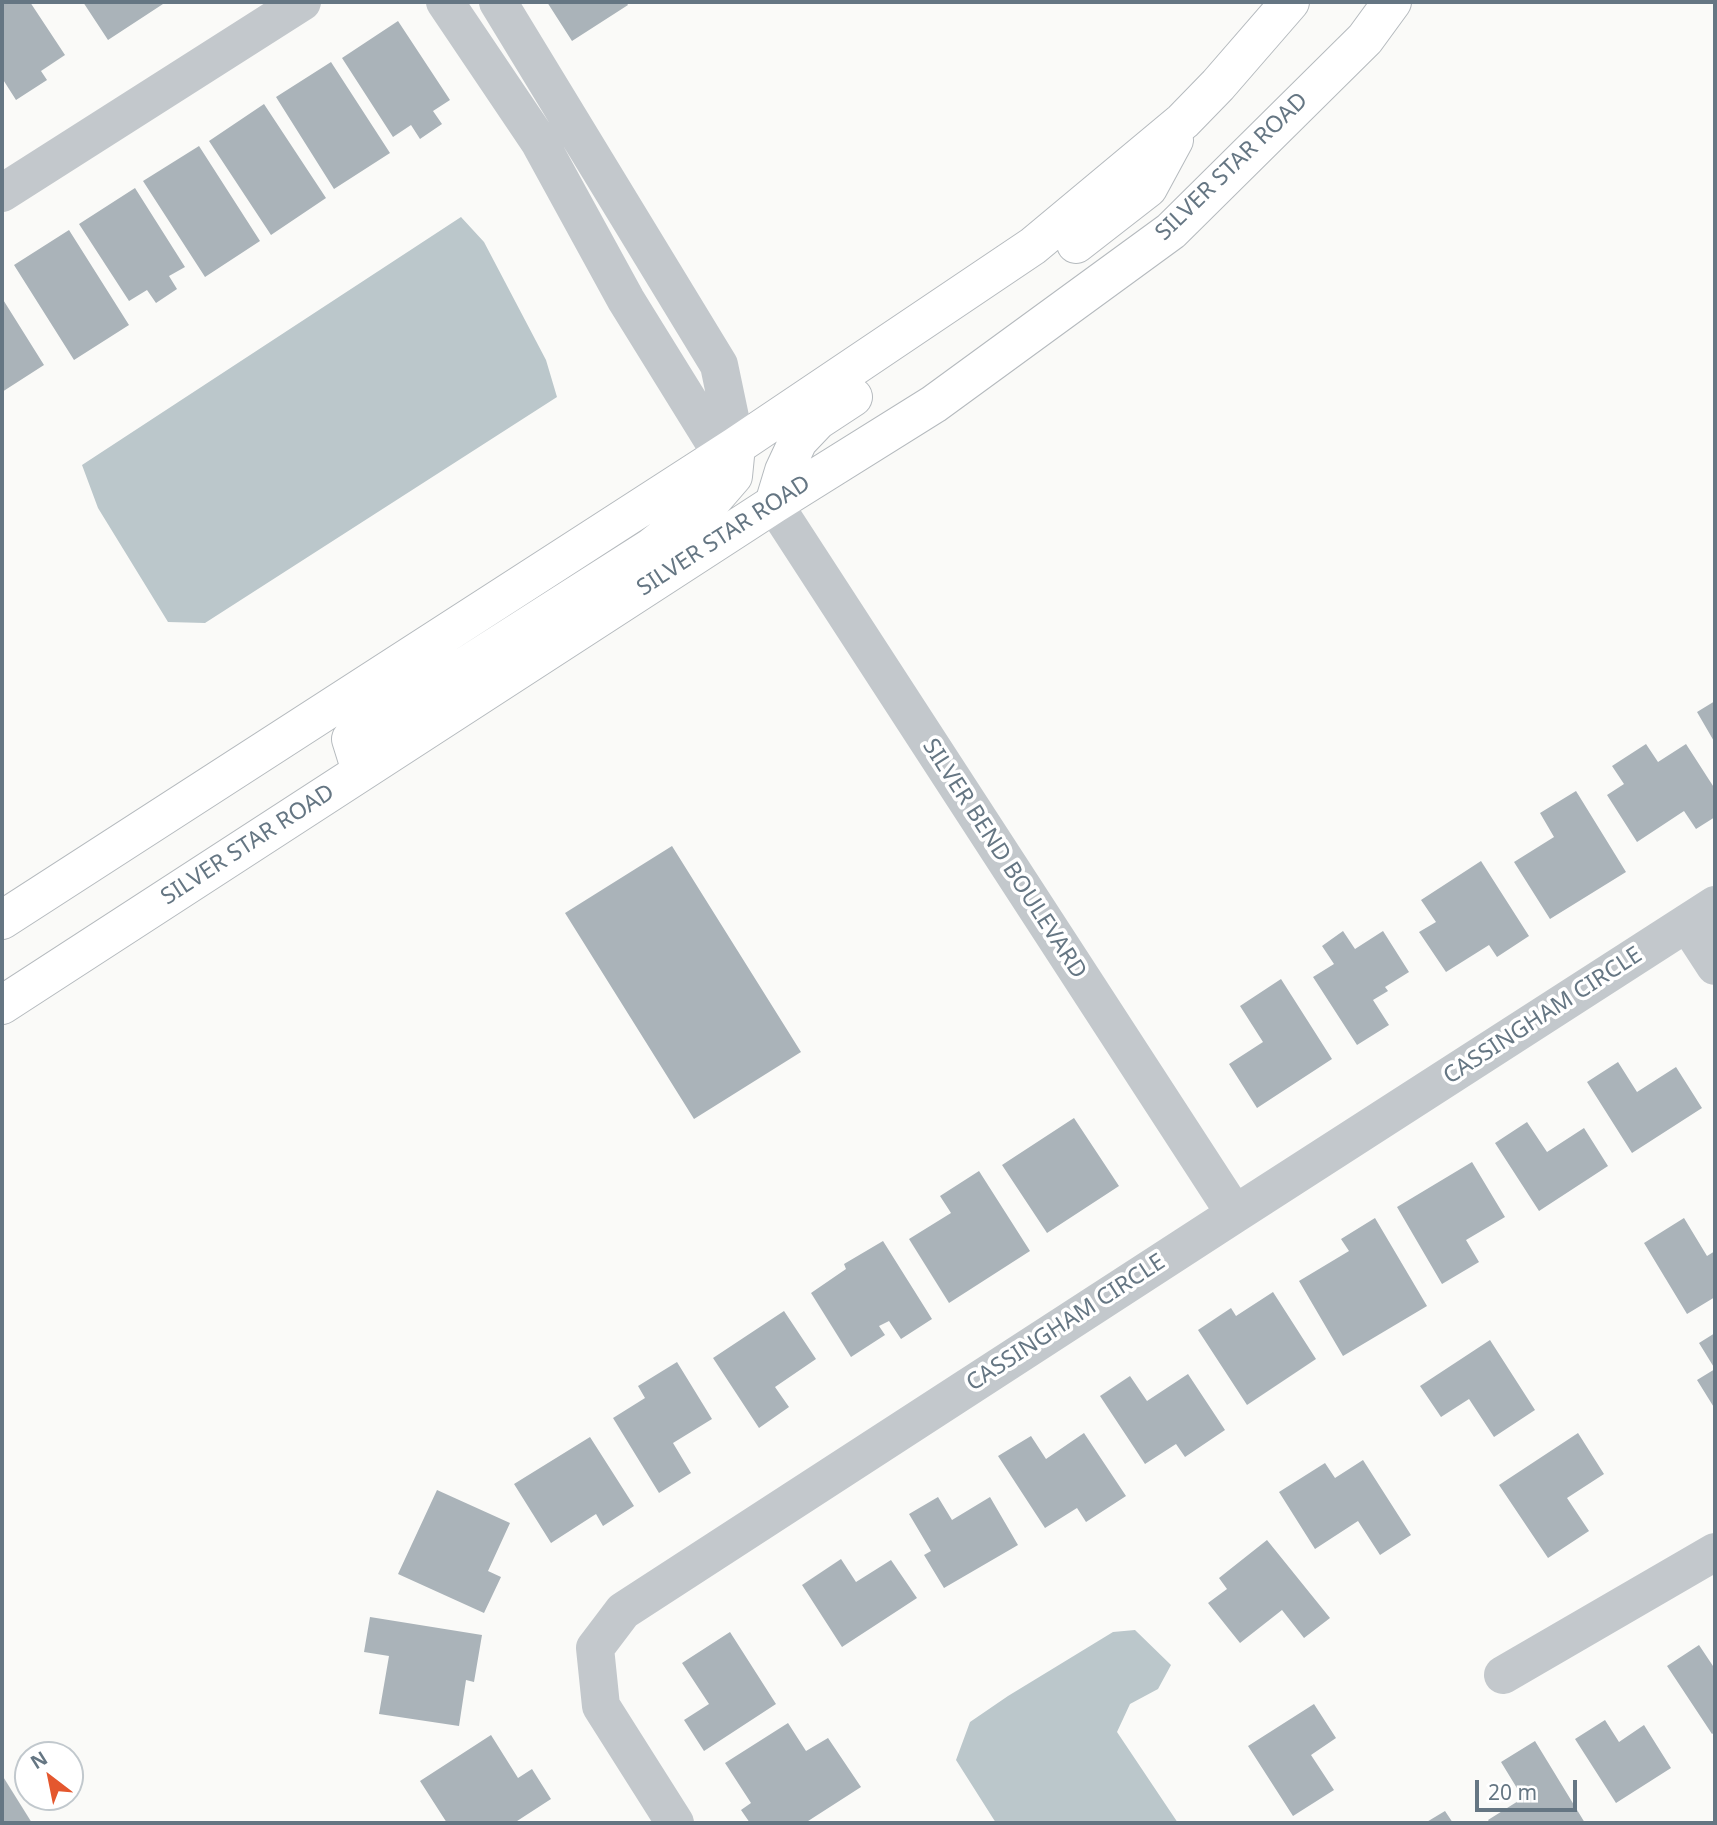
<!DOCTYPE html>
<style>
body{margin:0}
#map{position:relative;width:1717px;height:1825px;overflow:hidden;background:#fafaf8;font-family:"Noto Sans",sans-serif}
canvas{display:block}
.frame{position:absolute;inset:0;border:4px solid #657683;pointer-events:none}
.north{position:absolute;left:14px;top:1741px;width:70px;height:70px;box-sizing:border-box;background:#fff;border:2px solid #c1c8cd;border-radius:50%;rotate:328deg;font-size:19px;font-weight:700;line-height:28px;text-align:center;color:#657683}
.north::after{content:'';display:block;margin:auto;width:24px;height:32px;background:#e4572e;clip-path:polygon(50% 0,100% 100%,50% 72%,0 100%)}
.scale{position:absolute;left:1475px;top:1780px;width:102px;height:32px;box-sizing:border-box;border:4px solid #657683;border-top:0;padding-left:9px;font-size:21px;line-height:24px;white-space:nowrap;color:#657683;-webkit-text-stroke:5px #fff;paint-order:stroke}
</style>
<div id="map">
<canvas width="1717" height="1825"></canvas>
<div class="frame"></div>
<div class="north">N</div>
<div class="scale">20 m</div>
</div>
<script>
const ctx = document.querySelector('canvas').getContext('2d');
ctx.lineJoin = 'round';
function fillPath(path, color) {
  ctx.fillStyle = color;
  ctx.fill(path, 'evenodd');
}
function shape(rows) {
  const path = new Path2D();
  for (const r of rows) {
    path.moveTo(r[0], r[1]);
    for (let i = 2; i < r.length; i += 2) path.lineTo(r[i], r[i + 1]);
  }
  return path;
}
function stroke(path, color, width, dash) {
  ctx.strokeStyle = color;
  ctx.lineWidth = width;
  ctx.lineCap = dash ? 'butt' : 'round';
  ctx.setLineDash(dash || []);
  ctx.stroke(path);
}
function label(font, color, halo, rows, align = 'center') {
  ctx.font = font + ' "Noto Sans",sans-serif';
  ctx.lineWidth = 7;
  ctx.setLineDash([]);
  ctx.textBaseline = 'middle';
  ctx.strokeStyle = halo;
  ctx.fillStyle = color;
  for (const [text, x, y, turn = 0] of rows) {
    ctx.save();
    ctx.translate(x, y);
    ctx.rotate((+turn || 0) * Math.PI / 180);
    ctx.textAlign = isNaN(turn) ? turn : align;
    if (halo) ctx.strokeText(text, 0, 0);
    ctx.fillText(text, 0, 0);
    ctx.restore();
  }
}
const water = shape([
 [461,217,484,242,546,360,557,397,205,623,168,622,98,508,82,465],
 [1135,1630,1171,1665,1158,1689,1130,1704,1117,1732,1178,1823,996,1823,956,1760,970,1722,1008,1696,1113,1632]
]);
const building = shape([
 [2,2,30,2,65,55,41,71,47,80,16,100,2,78],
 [83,2,161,2,163,4,108,40],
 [547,2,626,2,628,5,572,41],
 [398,21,450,100,433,111,442,124,420,139,411,125,393,137,342,58],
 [331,62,390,153,334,189,276,97],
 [264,104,326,198,271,235,209,141],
 [199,146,260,241,205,277,143,181],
 [135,188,185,267,169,276,177,289,156,303,147,290,129,301,79,224],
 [69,230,129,325,74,360,14,265],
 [2,298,44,365,2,392],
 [1715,701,1715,743,1697,712],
 [1646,744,1658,762,1686,744,1715,789,1715,817,1696,829,1684,811,1637,842,1607,795,1624,784,1612,766],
 [1576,791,1626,872,1550,919,1514,862,1554,837,1540,813],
 [672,846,801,1052,694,1119,565,913],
 [1481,861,1529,936,1497,957,1489,945,1446,972,1419,932,1436,922,1421,900],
 [1343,931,1355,949,1383,931,1409,972,1385,987,1388,991,1373,1000,1389,1025,1357,1045,1313,977,1334,964,1322,946],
 [1281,979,1332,1059,1257,1108,1229,1064,1263,1042,1240,1006],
 [1618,1062,1637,1092,1676,1067,1702,1108,1632,1153,1587,1082],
 [1074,1118,1119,1186,1047,1233,1002,1165],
 [1527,1122,1547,1152,1584,1128,1608,1166,1539,1211,1495,1143],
 [1472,1162,1505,1217,1466,1240,1479,1262,1442,1284,1397,1207],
 [979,1171,1030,1251,949,1303,909,1239,951,1213,940,1196],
 [1375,1218,1427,1306,1343,1356,1299,1281,1349,1251,1341,1239],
 [1684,1218,1707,1256,1715,1251,1715,1297,1687,1314,1644,1243],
 [883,1241,932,1319,901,1339,889,1321,879,1326,885,1335,851,1357,811,1293,846,1269,844,1264],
 [1273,1292,1316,1359,1247,1405,1198,1330,1231,1308,1236,1316],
 [784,1311,816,1359,775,1387,789,1407,759,1428,713,1358],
 [1715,1333,1715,1369,1699,1343],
 [1490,1340,1535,1410,1494,1437,1469,1399,1441,1417,1420,1386],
 [677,1362,712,1419,673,1443,691,1473,659,1493,613,1418,645,1398,638,1386],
 [1715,1369,1715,1409,1697,1380],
 [1188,1374,1225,1430,1185,1457,1176,1444,1145,1464,1100,1396,1130,1376,1147,1401],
 [1084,1433,1126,1496,1086,1522,1077,1508,1045,1528,998,1456,1031,1436,1046,1459],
 [1578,1433,1604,1474,1567,1498,1589,1531,1548,1558,1499,1485],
 [590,1437,634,1506,603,1526,596,1514,551,1543,514,1484],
 [1363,1460,1411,1535,1380,1555,1358,1521,1315,1549,1279,1492,1325,1463,1335,1478],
 [437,1490,510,1523,488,1571,501,1577,484,1613,398,1574],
 [938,1497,952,1520,990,1497,1018,1545,944,1588,924,1555,931,1551,909,1514],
 [1267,1540,1330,1618,1304,1638,1282,1610,1240,1643,1208,1603,1227,1589,1219,1578],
 [841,1559,856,1582,891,1560,917,1598,842,1647,802,1585],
 [370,1617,482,1635,474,1682,466,1680,459,1726,379,1714,389,1656,364,1652],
 [730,1632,776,1704,704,1751,684,1720,709,1704,682,1663],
 [1699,1645,1715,1669,1715,1732,1712,1734,1667,1666],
 [1314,1704,1336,1738,1311,1755,1334,1790,1293,1816,1248,1746],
 [1605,1720,1619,1742,1644,1725,1671,1768,1616,1803,1575,1739],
 [788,1723,806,1751,828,1738,861,1787,805,1823,750,1823,741,1810,751,1803,725,1763],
 [491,1735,518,1778,532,1769,551,1799,514,1823,447,1823,420,1781],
 [1535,1741,1585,1823,1490,1823,1488,1820,1523,1798,1501,1762],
 [2,1775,32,1823,2,1823],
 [1445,1811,1453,1823,1425,1823]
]);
const minor = shape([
 [445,2,540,143,626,300,722,455],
 [498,2,719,365,736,446],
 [2,193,302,2],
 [774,504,1235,1214],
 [1687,923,1715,966],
 [1503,1675,1715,1552],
 [675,1823,601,1706,595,1648,623,1611,1235,1214,1715,905]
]);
const major = shape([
 [1076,244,1148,188,1174,140],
 [774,504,784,471,798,441,818,420,853,397],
 [361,771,351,739,652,547,714,498,733,476,736,446],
 [2,920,736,446,1033,246,1183,121,1218,85,1290,2],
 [2,1005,774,504,934,404,1171,231,1365,39,1392,2]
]);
const streetNames = [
 ["SILVER STAR ROAD",1232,167,-44],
 ["SILVER STAR ROAD",724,536,-33],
 ["SILVER STAR ROAD",248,845,-33],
 ["SILVER BEND BOULEVARD",1004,859,57],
 ["CASSINGHAM CIRCLE",1543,1016,-33],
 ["CASSINGHAM CIRCLE",1066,1323,-33]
];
fillPath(water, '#bbc7cb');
fillPath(building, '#aab3b9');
stroke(major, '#b5babe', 40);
stroke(minor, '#c3c8cc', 38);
stroke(major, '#fff', 38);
label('23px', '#657683', '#fff', streetNames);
</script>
